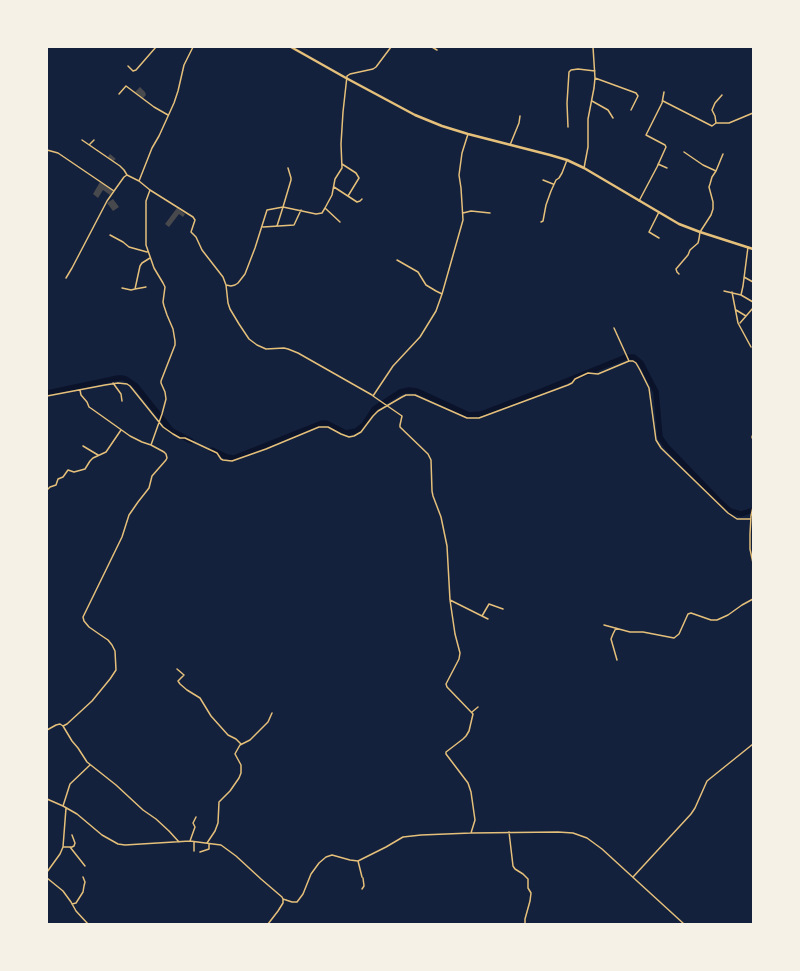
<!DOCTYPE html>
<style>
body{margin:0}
#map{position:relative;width:800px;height:971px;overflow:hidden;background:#14213d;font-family:"Zilla Slab",serif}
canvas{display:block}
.frame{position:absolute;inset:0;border:48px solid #f6f1e7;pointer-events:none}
</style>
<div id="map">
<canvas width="800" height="971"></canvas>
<div class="frame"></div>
</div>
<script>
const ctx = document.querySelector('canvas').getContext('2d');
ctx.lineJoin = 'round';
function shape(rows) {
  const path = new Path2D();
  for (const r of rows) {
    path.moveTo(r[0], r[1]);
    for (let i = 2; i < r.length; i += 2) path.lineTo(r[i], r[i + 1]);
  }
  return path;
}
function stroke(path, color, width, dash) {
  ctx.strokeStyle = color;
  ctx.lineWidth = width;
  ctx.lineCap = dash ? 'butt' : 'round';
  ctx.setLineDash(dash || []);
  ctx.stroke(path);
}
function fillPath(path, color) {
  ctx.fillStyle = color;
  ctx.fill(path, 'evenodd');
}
const river = shape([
 [47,393,118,378,123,378,126,379,136,386,171,430,176,433,191,441],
 [212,450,227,457,234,458,322,423,326,423,346,433,356,431,364,425,374,409,400,392,409,390,417,391,469,415,481,414,539,392,626,357,634,357,641,363,656,392,660,437,667,447,718,500,730,511,741,514,753,510]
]);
const building = shape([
 [140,87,145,92,146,95,143,98,135,92],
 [110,154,116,159,113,161,108,157],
 [100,182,113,190,110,195,103,190,98,198,93,194],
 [113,199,119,207,113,211,107,203],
 [177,208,185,214,183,217,179,214,169,227,165,224]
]);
const minor = shape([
 [432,47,437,50],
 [128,66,133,71,136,70,156,47],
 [595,78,636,93,638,96,631,110],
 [119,94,126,86,154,107,168,115],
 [592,101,608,110,613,118],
 [663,101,712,126,716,123,729,123,753,113],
 [716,123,715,116,712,110,715,103,722,95],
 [568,127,567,103,569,72,571,70,578,69,595,71],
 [468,134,462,153,459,175,461,188,463,220,442,294,436,311,420,337,393,366,373,396,402,416,400,425,400,427,428,454,431,460,432,491,433,496,441,517,447,546,450,600,455,634,460,653,459,659,446,684,447,687,473,714,469,731,466,736,463,739,446,752,446,754,468,783,471,792,475,820,471,833],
 [82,140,120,166,124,170,127,175],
 [90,144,94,140],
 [510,145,519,123,520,116],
 [47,150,58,153,114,191,124,177,127,175,139,181,150,190,193,217,195,220,191,232,196,237,202,250,223,277,226,285,228,303,230,309,239,324,249,339,257,345,266,349,284,348,288,349,298,353,372,395],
 [684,152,703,165,716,171],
 [342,164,356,173,359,178,348,196],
 [658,164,667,168],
 [584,168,588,147,588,119,594,88,595,78,593,47],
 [543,180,553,184],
 [139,181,152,148,159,136,174,103,178,91,184,65,193,47],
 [334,187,357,202,360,201,362,199],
 [150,190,146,201,146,245,154,268,163,283,165,287,163,302,164,306,167,315,173,329,175,341,175,345,161,381,161,383,165,392,166,399,162,414,151,445],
 [639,201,657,167,666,147,665,145,646,135,662,103,664,92],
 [325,208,340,222],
 [463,213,471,211,490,213],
 [541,222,543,221,546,205,551,191,556,180,559,178,562,173,567,160],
 [277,226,283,207,316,214,322,213,325,208,332,195,335,179,342,168,341,144,343,112,347,76,350,74,373,69,376,67,391,47],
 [263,227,294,225,301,210],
 [110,235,123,242,129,247,147,252],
 [659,238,649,232,659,212],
 [748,247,743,286,741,295,753,302],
 [397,260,418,272,426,285,436,291,442,294],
 [679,274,677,272,676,269,688,255,690,250,698,243,699,239,700,232,711,215,713,209,713,202,709,187,710,184,712,177,716,171,723,154],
 [744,277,753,282],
 [66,278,72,268,107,201,114,191],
 [226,285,231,286,235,285,238,283,245,274,255,248,267,210,283,207,291,180,291,178,288,168],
 [122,288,131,290,135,289,140,266,142,263,150,258],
 [135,289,146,287],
 [724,291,741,295],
 [732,292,738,323,751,347],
 [736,310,746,316],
 [740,323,753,308],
 [614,328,629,361],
 [113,383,121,394,122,401],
 [80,390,81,395,87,402,89,407,92,409,130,436,142,442,151,445,164,452,166,454,167,458,166,460,152,476,149,488,138,502,129,515,122,537,83,617,84,621,89,627,102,636,108,640,112,645,115,651,116,670,110,679,92,701,67,724,63,726,72,741,78,748,87,762,116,785,143,810,156,819,169,831,179,842],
 [47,396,105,385,118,383,127,384,130,386,163,427,173,434,180,438,185,438,217,453,221,459,223,460,232,461,266,449,319,427,328,427,341,434,349,437,354,436,361,432,373,416,378,411,402,397,406,395,415,395,467,418,479,418,568,385,572,383,575,379,588,373,598,374,629,361,633,361,636,363,640,370,649,388,656,440,661,448,728,513,737,519,751,519],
 [753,434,752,437,753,440],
 [83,446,98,455],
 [47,490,50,487,56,485,58,479,63,477,68,470,74,472,85,469,90,461,93,458,106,452,121,430],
 [753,507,751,516,750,534,750,549,753,563],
 [450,600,488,619],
 [482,616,489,604,503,609],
 [604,625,630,632,643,632,674,638,679,634,688,614,691,613,711,620,717,620,728,615,742,605,753,599],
 [616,628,613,634,611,639,617,660],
 [177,669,184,675,178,681,180,684,187,690,200,698,211,716,228,735,236,739,241,744],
 [472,712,478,707],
 [47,730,56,725,60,724,63,726],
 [47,799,63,806,77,814,102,835,118,844,125,845,190,841,213,844,221,845,236,856,261,879,282,897,283,899,283,903,278,911,268,924],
 [63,806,70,784,90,765],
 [509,832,513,866,515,869,523,874,528,879,528,888,531,893,530,901,525,919,525,924],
 [190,841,195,827,193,823,196,817],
 [207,843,215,831,218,823,219,802,230,791,239,778,241,773,241,765,235,754,236,752,240,745,250,740,268,722,272,713],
 [63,847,72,847,74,846,75,843,72,835],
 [70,847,85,866],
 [194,851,194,842],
 [200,852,209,849,209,844],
 [358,861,362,877],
 [47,872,60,854,63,847,66,808],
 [633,877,691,814,695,808,707,781,753,744],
 [47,878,63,891,71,902,76,911,88,924],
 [362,889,364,886,363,878],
 [283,899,292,902,297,902,303,894,311,874,319,863,326,857,332,855,350,860,358,861,386,847,403,837,421,835,471,833,558,832,573,833,587,838,602,849,684,924],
 [72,904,76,903,83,892,84,886,85,882,83,877]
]);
const primary = shape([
 [291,47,346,78,415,115,442,126,468,134,550,155,567,160,584,168,679,224,700,232,753,249]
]);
stroke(river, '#0b132b', 5.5);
fillPath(building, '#48494c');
stroke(minor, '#e5c07b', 1.5);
stroke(primary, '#e5c07b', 2.5);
</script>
